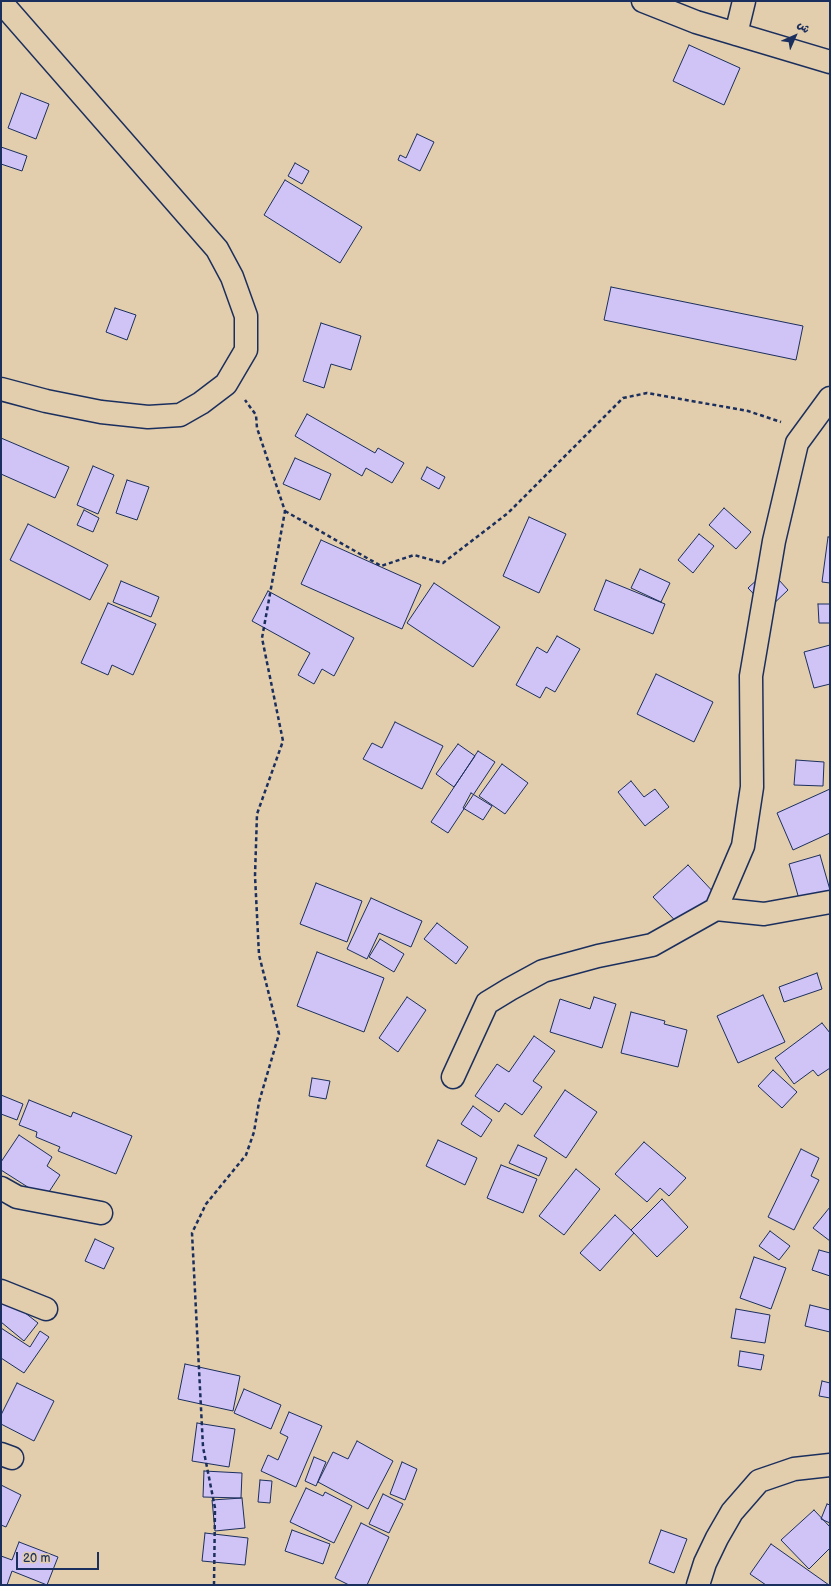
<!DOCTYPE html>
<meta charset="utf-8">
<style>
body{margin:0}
#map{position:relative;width:831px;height:1586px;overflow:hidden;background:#e2cdac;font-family:"Balsamiq Sans","Playpen Sans Arabic",sans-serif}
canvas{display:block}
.frame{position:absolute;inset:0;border:2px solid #1b2f5e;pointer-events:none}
.north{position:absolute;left:775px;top:16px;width:40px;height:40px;-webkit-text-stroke:3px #e2cdac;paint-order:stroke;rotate:45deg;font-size:11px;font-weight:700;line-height:16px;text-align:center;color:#1b2f5e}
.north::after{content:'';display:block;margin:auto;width:14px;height:18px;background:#1b2f5e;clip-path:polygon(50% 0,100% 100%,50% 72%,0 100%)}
.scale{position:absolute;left:16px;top:1552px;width:83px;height:18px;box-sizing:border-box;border:2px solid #1b2f5e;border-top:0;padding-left:5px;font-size:12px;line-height:14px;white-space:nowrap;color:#1b2f5e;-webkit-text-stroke:3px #e2cdac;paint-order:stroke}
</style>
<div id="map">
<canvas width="831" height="1586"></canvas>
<div class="frame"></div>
<div class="north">ش</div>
<div class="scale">20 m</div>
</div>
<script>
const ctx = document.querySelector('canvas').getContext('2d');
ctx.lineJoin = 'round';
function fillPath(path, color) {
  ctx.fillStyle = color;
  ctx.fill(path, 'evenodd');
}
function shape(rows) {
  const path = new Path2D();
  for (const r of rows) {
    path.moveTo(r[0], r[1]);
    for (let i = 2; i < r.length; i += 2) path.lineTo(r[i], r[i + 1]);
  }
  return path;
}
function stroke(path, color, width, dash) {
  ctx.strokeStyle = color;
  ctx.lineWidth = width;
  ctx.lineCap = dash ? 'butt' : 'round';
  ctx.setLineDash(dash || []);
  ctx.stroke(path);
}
const building = shape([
 [689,45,740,68,724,105,673,81,689,45],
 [21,93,49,104,36,139,8,128,21,93],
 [417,134,434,142,420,171,398,160,400,155,406,158,417,134],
 [1,147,27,156,22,171,1,164,1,147],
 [295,163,309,171,302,184,288,176,295,163],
 [285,180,362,227,340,263,264,215,285,180],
 [611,287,803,326,796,360,604,320,611,287],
 [115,308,136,315,127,340,106,332,115,308],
 [321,323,361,336,351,370,331,364,324,388,303,381,321,323],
 [307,414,375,453,378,448,404,463,392,483,366,468,362,476,295,436,307,414],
 [1,438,69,467,55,498,1,474,1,438],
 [295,458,331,474,320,500,283,484,295,458],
 [93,466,114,475,98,514,77,505,93,466],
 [427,467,445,477,439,489,421,479,427,467],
 [127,480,149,487,137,520,116,513,127,480],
 [724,508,751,532,736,549,709,525,724,508],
 [84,510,99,518,93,532,77,525,84,510],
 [529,517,566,534,539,593,503,576,529,517],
 [28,524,108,565,90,600,10,560,28,524],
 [699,534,714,546,693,573,678,560,699,534],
 [828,537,830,537,830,583,822,582,828,537],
 [321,540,421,585,402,629,301,584,321,540],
 [640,569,670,583,661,602,631,588,640,569],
 [769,569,788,590,768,609,748,588,769,569],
 [606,580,665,604,653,634,594,610,606,580],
 [121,581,159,597,151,617,113,602,121,581],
 [434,583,500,627,473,667,407,623,434,583],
 [268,591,354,638,334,676,322,669,314,684,298,675,310,653,252,621,268,591],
 [108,603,156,624,133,675,112,665,108,675,81,663,108,603],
 [818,604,830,604,830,623,819,623,818,604],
 [557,636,580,649,555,692,546,687,540,698,516,685,537,647,547,653,557,636],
 [830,645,830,684,814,688,804,652,830,645],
 [656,674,713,702,694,742,637,714,656,674],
 [395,722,443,746,422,789,363,759,372,743,382,748,395,722],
 [458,744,475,756,454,787,436,774,458,744],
 [478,751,495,762,448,833,431,822,478,751],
 [796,760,824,762,823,786,794,785,796,760],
 [502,764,528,783,505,814,479,796,502,764],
 [631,781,644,797,655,789,669,807,645,826,618,792,631,781],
 [830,789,830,833,793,850,777,813,830,789],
 [471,793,492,806,483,820,463,808,471,793],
 [820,855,830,890,799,899,789,864,820,855],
 [688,865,717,896,683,929,653,897,688,865],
 [316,883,362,901,347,942,300,924,316,883],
 [371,898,422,921,411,947,379,933,367,959,347,949,371,898],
 [437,923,468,947,456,964,424,939,437,923],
 [380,939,404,954,394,972,369,957,380,939],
 [317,952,384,978,364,1032,297,1006,317,952],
 [817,973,822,989,784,1002,779,987,817,973],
 [763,995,785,1042,738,1063,717,1016,763,995],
 [407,997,426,1010,398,1052,379,1038,407,997],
 [594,997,616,1004,602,1048,550,1032,560,999,590,1009,594,997],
 [631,1012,665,1021,664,1024,687,1030,678,1067,621,1053,631,1012],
 [822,1023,830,1033,830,1068,818,1076,813,1070,794,1084,775,1058,822,1023],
 [534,1036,555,1051,533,1081,542,1087,522,1115,505,1103,499,1112,475,1096,497,1064,509,1072,534,1036],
 [773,1070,797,1092,782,1108,758,1086,773,1070],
 [312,1078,330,1081,326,1099,309,1096,312,1078],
 [565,1090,597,1112,566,1158,534,1136,565,1090],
 [1,1095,23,1104,17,1120,1,1114,1,1095],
 [29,1100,71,1117,73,1112,132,1136,116,1174,58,1151,60,1147,36,1137,37,1132,19,1125,29,1100],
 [473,1106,492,1120,481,1137,461,1124,473,1106],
 [19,1135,52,1157,47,1166,60,1175,45,1198,1,1170,1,1162,19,1135],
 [438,1140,477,1158,465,1185,426,1166,438,1140],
 [644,1142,686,1178,669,1196,660,1188,647,1202,615,1174,644,1142],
 [518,1145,547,1158,539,1176,509,1163,518,1145],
 [801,1149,819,1158,811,1176,819,1180,794,1230,768,1217,801,1149],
 [501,1165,537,1179,523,1213,487,1198,501,1165],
 [576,1169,600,1189,564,1235,539,1216,576,1169],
 [662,1199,688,1227,657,1257,631,1230,662,1199],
 [830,1207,830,1241,813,1228,830,1207],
 [615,1215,634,1233,600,1271,580,1253,615,1215],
 [770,1231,790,1246,779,1260,759,1246,770,1231],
 [95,1239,114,1248,104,1269,85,1261,95,1239],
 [819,1250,830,1253,830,1276,812,1270,819,1250],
 [754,1257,786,1268,771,1309,740,1298,754,1257],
 [1,1294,38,1323,24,1341,1,1322,1,1294],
 [810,1305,830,1310,830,1332,805,1326,810,1305],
 [736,1309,770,1315,765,1343,731,1338,736,1309],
 [1,1328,30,1347,40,1331,49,1337,24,1373,1,1358,1,1328],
 [740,1351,764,1355,761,1370,738,1366,740,1351],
 [185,1364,240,1376,233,1411,178,1399,185,1364],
 [822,1381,830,1383,830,1398,819,1396,822,1381],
 [17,1383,54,1401,34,1441,1,1424,1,1415,17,1383],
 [244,1389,281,1405,271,1429,234,1413,244,1389],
 [289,1412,322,1426,296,1487,261,1471,268,1455,278,1460,288,1437,280,1433,289,1412],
 [197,1423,235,1429,229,1467,192,1461,197,1423],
 [357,1441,393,1461,368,1509,318,1482,333,1452,348,1459,357,1441],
 [314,1457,326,1462,316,1486,305,1481,314,1457],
 [402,1462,417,1469,405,1500,390,1494,402,1462],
 [204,1471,242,1473,241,1498,203,1497,204,1471],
 [260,1480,272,1481,270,1503,258,1502,260,1480],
 [1,1485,21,1495,6,1527,1,1525,1,1485],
 [306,1488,323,1496,325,1492,352,1506,334,1543,290,1522,306,1488],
 [383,1494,403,1504,389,1533,369,1524,383,1494],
 [242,1498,245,1528,215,1531,212,1500,242,1498],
 [827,1504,830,1505,830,1523,821,1519,827,1504],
 [814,1510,830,1527,830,1548,809,1569,781,1540,814,1510],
 [361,1523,389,1537,367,1585,349,1585,335,1578,361,1523],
 [292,1530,330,1544,323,1564,285,1551,292,1530],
 [661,1530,687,1539,674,1573,649,1563,661,1530],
 [205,1533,248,1538,245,1565,202,1561,205,1533],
 [19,1542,58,1557,47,1585,12,1571,7,1585,1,1585,1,1556,12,1560,19,1542],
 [771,1544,829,1585,766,1585,750,1574,771,1544]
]);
const path = shape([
 [285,511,381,566,414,555,443,563,508,513,623,398,647,393,748,411,781,422],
 [214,1585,215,1508,203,1447,192,1233,206,1204,246,1155,254,1132,259,1102,279,1034,259,955,255,876,257,814,283,741,262,638,285,511,257,428,256,415,245,400]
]);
const street = shape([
 [643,1,696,22,830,62],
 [736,34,744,1],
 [716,909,743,846,752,787,751,676,774,541,797,443,830,398],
 [453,1077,487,1003,510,989,543,971,598,956,652,945,716,909,764,914,830,902],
 [1,1188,17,1197,101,1213],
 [1,1291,46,1309],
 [1,1454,12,1458],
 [698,1585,705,1563,717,1538,732,1512,759,1481,794,1469,830,1465]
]);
const secondary = shape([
 [1,2,217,249,232,277,246,316,246,350,226,384,201,403,180,415,148,417,101,412,46,401,1,389]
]);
fillPath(building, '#d0c3f5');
stroke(building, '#1b2f5e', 1);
stroke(street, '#1b2f5e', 25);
stroke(secondary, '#1b2f5e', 25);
stroke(path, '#1b2f5e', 2.5, [4, 3]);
stroke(street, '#e2cdac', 22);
stroke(secondary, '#e2cdac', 22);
</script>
